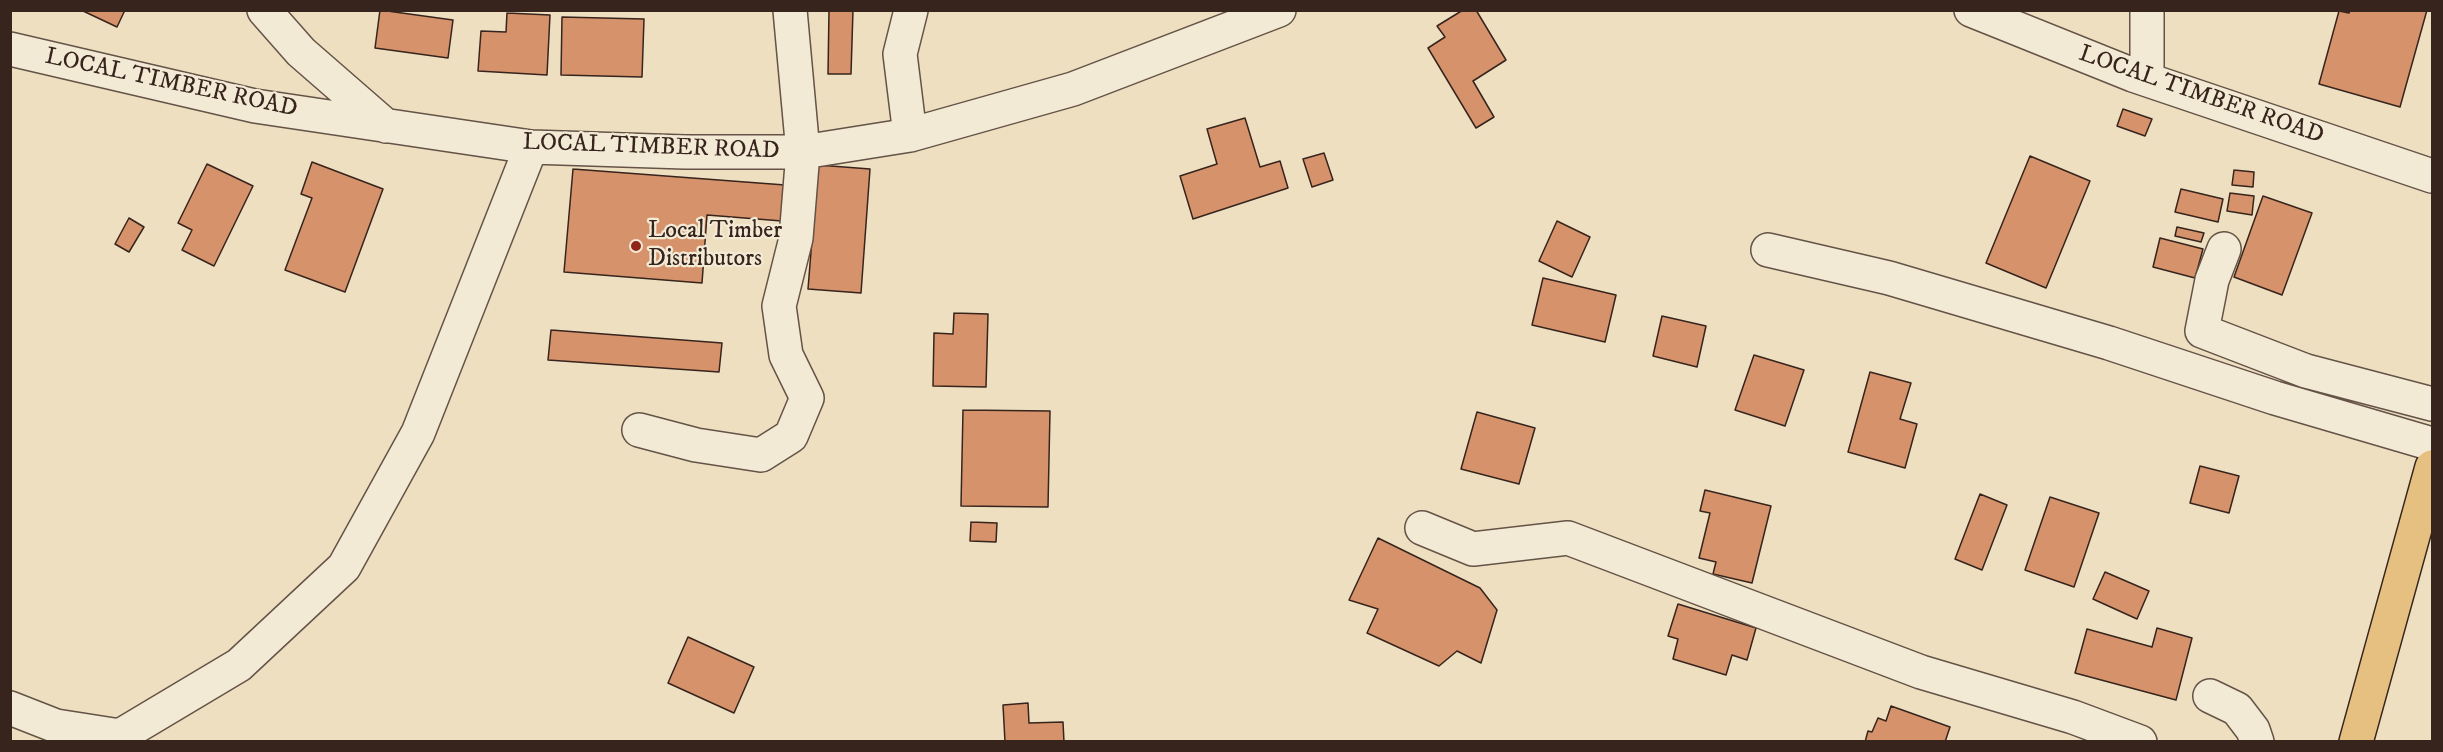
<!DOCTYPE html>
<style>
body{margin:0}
#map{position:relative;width:2443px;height:752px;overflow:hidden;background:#eddfc0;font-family:"IM FELL DW Pica",serif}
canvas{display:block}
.frame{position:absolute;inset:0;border:12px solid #36241d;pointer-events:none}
</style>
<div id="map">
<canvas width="2443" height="752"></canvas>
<div class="frame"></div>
</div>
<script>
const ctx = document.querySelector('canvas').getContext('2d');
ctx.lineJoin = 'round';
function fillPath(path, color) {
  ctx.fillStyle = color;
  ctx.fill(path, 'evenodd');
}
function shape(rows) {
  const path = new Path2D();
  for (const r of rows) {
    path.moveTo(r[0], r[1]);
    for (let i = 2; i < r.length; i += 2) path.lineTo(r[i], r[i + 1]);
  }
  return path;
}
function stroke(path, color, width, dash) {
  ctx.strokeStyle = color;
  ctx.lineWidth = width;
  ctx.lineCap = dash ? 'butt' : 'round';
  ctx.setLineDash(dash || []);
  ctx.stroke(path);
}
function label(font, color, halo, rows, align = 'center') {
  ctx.font = font + ' "IM FELL DW Pica",serif';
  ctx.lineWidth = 4.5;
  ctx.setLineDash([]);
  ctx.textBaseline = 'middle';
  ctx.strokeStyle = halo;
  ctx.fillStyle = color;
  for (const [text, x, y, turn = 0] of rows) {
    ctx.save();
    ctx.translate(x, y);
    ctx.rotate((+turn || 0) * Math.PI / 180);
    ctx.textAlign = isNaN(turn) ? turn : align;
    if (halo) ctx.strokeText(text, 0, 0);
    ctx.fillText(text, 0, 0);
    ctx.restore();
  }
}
const building = shape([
 [81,10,125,10,117,27,81,10],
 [380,10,453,20,448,58,375,48,380,10],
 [829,10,853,10,851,74,828,74,829,10],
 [1463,10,1476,10,1506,60,1473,81,1494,117,1476,128,1428,48,1445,37,1437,26,1463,10],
 [2350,10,2427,10,2400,107,2319,84,2339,11,2349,13,2350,10],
 [507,13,550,15,547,75,478,71,481,31,506,32,507,13],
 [562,17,644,19,642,77,561,75,562,17],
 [2123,109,2152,119,2145,136,2117,126,2123,109],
 [1245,118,1260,167,1280,161,1288,188,1193,219,1180,176,1217,164,1207,129,1245,118],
 [1324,153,1333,180,1312,187,1303,159,1324,153],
 [2030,156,2090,181,2046,288,1986,263,2030,156],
 [312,162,383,189,345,292,285,270,312,198,301,194,312,162],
 [207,164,253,186,214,266,182,250,192,230,178,223,207,164],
 [818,165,870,169,861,293,808,289,818,165],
 [573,169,785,185,782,221,707,215,702,283,564,272,573,169],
 [2234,170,2254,172,2253,187,2232,185,2234,170],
 [2181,189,2223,199,2218,222,2175,212,2181,189],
 [2230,193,2254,196,2252,215,2227,211,2230,193],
 [2263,196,2312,213,2282,295,2234,277,2263,196],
 [129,218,144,227,129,252,115,244,129,218],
 [1557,221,1590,237,1572,277,1539,261,1557,221],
 [2177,227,2204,233,2201,242,2175,236,2177,227],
 [2160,238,2203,249,2195,278,2153,267,2160,238],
 [1543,278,1616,295,1605,342,1532,325,1543,278],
 [954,313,988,314,986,387,933,386,934,333,953,334,954,313],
 [1662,316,1706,326,1697,367,1653,356,1662,316],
 [551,330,722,343,719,372,548,360,551,330],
 [1754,355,1804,370,1785,426,1735,410,1754,355],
 [1870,372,1911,383,1900,419,1917,424,1905,468,1848,452,1870,372],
 [963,410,1050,411,1048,507,961,506,963,410],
 [1477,412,1535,428,1519,484,1461,469,1477,412],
 [2200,466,2239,476,2229,513,2190,503,2200,466],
 [1705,490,1771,506,1752,583,1713,574,1716,562,1699,558,1710,513,1700,511,1705,490],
 [1980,494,2007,505,1982,570,1955,559,1980,494],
 [2050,497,2099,513,2074,587,2025,570,2050,497],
 [971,522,997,523,996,542,970,541,971,522],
 [1378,538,1480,588,1497,610,1481,663,1457,651,1439,666,1367,633,1378,609,1349,600,1378,538],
 [2105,572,2149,591,2137,619,2093,599,2105,572],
 [1678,604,1756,628,1747,660,1732,655,1726,675,1673,659,1678,639,1668,636,1678,604],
 [2157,628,2192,638,2176,700,2075,673,2087,629,2152,647,2157,628],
 [688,637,754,667,734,713,668,683,688,637],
 [1028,703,1029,723,1063,722,1064,742,1005,742,1003,705,1028,703],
 [1891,706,1950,727,1945,742,1865,742,1868,731,1872,732,1878,718,1886,721,1891,706]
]);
const minor = shape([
 [264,10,301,52,386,126],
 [1971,10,2133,75,2432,176],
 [10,49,255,106,531,147,685,152,803,152,910,135,1073,89,1279,10],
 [2147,79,2147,10],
 [910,135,900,54,911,10],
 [2224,249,2212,280,2202,331,2306,371,2432,404],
 [1768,250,1889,278,2109,343,2275,398,2432,444],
 [639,430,696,445,761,455,791,436,807,398,786,355,779,306,796,238,803,152,790,10],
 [1422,528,1473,549,1568,538,1921,672,2073,717,2140,742],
 [2210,696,2237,709,2253,730,2257,742],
 [10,708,56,726,120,736,239,665,344,567,418,433,531,147]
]);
const major = shape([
 [2356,742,2432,467]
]);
const markers = [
 [636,246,6,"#8f2418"]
];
const streetNames = [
 ["LOCAL TIMBER ROAD",171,84,12],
 ["LOCAL TIMBER ROAD",2201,96,19],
 ["LOCAL TIMBER ROAD",651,148,2]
];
const poiNames = [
 ["Local Timber",648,232],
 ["Distributors",648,260]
];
fillPath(building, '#d6926b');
stroke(building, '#36241d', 1.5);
stroke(minor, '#645346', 36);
stroke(major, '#36241d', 36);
stroke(minor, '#f3ead6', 33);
stroke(major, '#e6c080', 33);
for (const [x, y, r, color] of markers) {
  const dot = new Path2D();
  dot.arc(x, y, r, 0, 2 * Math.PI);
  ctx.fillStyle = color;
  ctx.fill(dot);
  stroke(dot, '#f3ead6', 2);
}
label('24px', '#36241d', '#f3ead6', streetNames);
label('24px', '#36241d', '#f3ead6', poiNames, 'left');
</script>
